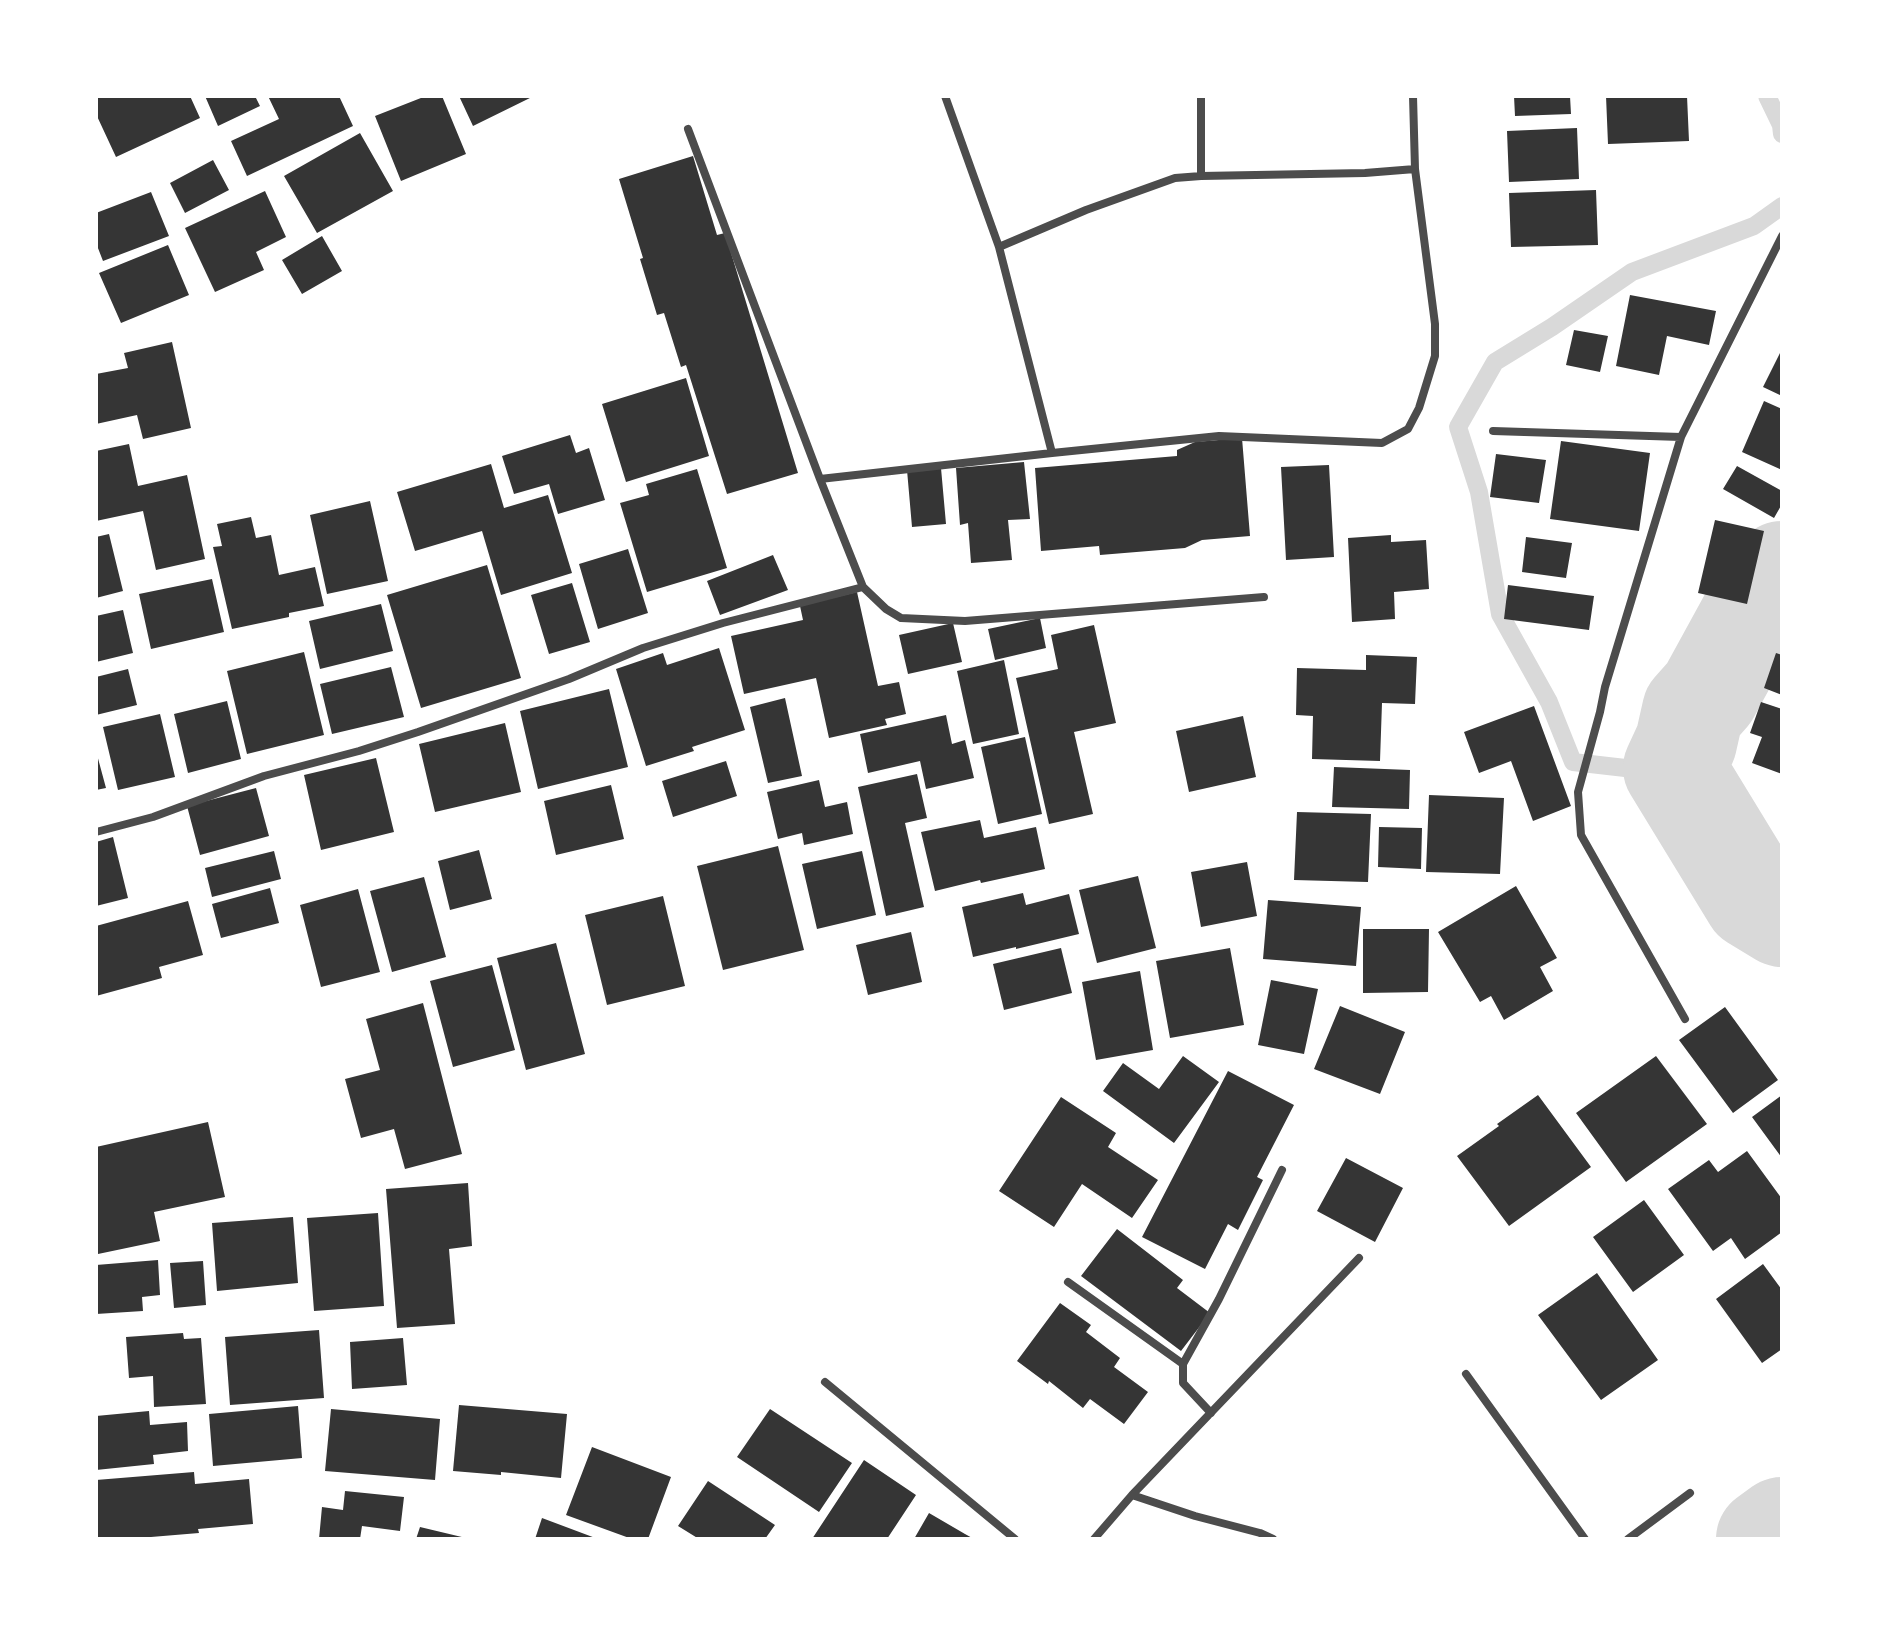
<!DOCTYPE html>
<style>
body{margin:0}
#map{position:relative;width:1878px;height:1635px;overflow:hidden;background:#fff;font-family:Jost,sans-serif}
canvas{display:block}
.frame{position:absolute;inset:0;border:98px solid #fff;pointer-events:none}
</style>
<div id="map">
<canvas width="1878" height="1635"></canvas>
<div class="frame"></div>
</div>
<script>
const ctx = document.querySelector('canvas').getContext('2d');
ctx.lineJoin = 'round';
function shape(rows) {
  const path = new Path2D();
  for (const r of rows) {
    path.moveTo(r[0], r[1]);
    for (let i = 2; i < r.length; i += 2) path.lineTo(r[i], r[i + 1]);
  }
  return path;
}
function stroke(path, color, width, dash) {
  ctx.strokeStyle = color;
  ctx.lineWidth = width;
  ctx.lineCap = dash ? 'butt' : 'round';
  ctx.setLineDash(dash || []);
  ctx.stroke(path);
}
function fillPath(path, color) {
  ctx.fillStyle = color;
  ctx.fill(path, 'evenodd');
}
const stream = shape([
 [1767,96,1781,125,1782,134],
 [1674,768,1634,769,1573,762,1549,702,1500,614,1479,492,1458,427,1495,362,1552,327,1632,272,1754,226,1782,206]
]);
const river = shape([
 [1782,572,1761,598,1709,693,1693,711,1686,742,1674,768,1754,899,1782,916],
 [1767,1539,1782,1528]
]);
const building = shape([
 [96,96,190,96,200,118,116,157,96,114],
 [205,96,255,96,260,106,218,126],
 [268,96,339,96,353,126,247,176,231,141,279,119],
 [426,96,442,96,466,154,401,181,375,116],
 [459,96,534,96,473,126],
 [1514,96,1570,96,1571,114,1515,116],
 [1606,96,1687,96,1689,141,1608,144],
 [1577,128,1579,179,1509,182,1507,131],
 [360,133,393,191,317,233,284,176],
 [693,156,717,235,725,233,798,473,727,494,686,365,681,367,664,313,657,315,640,259,643,258,619,179],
 [213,160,229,190,185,213,170,183],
 [1596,190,1598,245,1511,247,1509,193],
 [265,191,286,237,256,252,264,270,215,292,185,228],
 [151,192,169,236,103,261,96,243,96,213],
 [322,236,342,271,302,294,282,260],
 [168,245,189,295,121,323,99,273],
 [1630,295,1716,311,1709,345,1667,336,1659,375,1616,366],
 [1574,330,1608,336,1600,372,1566,365],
 [172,342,191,428,143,439,137,415,96,424,96,374,128,368,124,353],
 [1782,349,1782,396,1763,387],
 [686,378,709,456,626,482,602,404],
 [1764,401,1782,409,1782,470,1742,452],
 [570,435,576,453,589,448,605,500,558,514,549,484,514,494,502,456],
 [1242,438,1250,536,1202,540,1185,548,1100,555,1099,546,1041,551,1035,468,1177,456,1177,450,1195,442],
 [1561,441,1650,453,1639,531,1550,519],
 [129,444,138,486,187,475,205,559,156,570,143,511,96,521,96,451],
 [1496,454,1546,460,1539,503,1490,497],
 [1024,462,1030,519,1008,520,1012,560,971,563,968,523,960,525,956,468],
 [491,464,504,508,548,495,572,573,501,595,482,531,415,551,397,492],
 [1329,465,1334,557,1286,560,1281,467],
 [1737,466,1782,491,1782,504,1774,518,1723,489],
 [941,468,946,524,912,527,907,470],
 [697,469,727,568,647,592,620,503,649,495,646,484],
 [370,501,388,581,327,594,310,515],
 [251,517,256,538,271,535,279,575,315,567,324,606,289,613,289,617,232,629,213,547,222,546,217,524],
 [1715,520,1764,531,1747,604,1698,593],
 [109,534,123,591,96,598,96,537],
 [1391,535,1391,542,1426,540,1429,589,1394,592,1395,619,1352,622,1348,538],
 [1526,537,1572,543,1566,578,1522,572],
 [628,549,648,613,598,629,579,564],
 [773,555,788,590,720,615,707,581],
 [487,565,521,678,421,708,387,595],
 [212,579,224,632,151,649,139,594],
 [572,583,590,642,549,654,531,595],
 [1508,585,1594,596,1589,630,1504,619],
 [857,592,878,686,899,682,906,714,885,719,887,725,829,738,816,678,744,694,731,636,803,620,800,606],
 [381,604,393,651,320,669,309,621],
 [123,610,133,653,96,662,96,616],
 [1040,618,1046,648,995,660,988,629],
 [953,623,962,662,908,674,899,635],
 [1094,625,1116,723,1074,732,1093,814,1049,824,1016,678,1058,669,1051,635],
 [719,648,745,730,692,747,694,751,646,766,616,669,663,653,667,665],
 [304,652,324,735,247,754,227,671],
 [1776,653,1782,655,1782,695,1764,688],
 [1366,655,1417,657,1415,704,1382,703,1380,761,1312,759,1313,716,1296,715,1297,668,1366,670],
 [1004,660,1019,734,973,744,957,671],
 [391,667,404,717,332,734,320,684],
 [128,669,137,705,96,715,96,677],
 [609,689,628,767,538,789,520,711],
 [785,698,802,776,768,783,750,707],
 [227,701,241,759,188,773,174,714],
 [1761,702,1782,709,1782,774,1752,763,1762,737,1750,733],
 [1534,706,1571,806,1533,821,1511,761,1479,773,1464,732],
 [160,714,175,777,118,790,103,727],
 [946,715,952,744,965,740,974,778,926,789,920,761,868,773,860,734],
 [1243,716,1256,777,1189,792,1176,731],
 [505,723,521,792,435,812,419,744],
 [1025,737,1042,814,998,824,981,747],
 [96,751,106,788,96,790],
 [376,758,394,832,321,850,304,775],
 [726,761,737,796,673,817,662,781],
 [1334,767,1410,770,1409,809,1332,807],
 [917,774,927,818,905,823,924,907,886,916,858,787],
 [819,780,825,807,847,802,853,834,804,845,802,833,778,839,767,792],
 [611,785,624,839,556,855,544,801],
 [256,788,269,836,200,855,187,806],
 [1429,795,1504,798,1500,874,1426,872],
 [1297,812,1371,814,1368,882,1294,880],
 [980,820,984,838,1036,827,1045,869,981,883,980,880,935,891,921,832],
 [1379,827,1422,828,1421,869,1378,867],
 [113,837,128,898,96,906,96,842],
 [778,846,804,950,723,970,697,866],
 [479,850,492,899,450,910,438,861],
 [274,851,281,879,212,897,205,868],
 [862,851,876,915,817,929,802,864],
 [1247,862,1257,916,1201,927,1191,872],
 [1138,876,1156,948,1097,963,1079,890],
 [424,877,446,957,392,972,370,891],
 [1516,886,1557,958,1540,967,1553,991,1504,1020,1491,996,1480,1002,1438,932],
 [270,888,279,923,221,938,212,904],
 [358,889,380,972,321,987,300,905],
 [1023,893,1026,905,1069,894,1079,934,1016,949,1016,947,973,957,962,907],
 [663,896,685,986,607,1005,585,915],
 [1268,900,1361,907,1356,966,1263,959],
 [188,901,203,955,159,967,162,978,96,996,96,926],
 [1363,929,1429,929,1428,992,1363,993],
 [911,932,922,982,868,995,856,945],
 [556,943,585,1054,526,1070,497,958],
 [1061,948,1072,993,1004,1010,993,964],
 [1230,948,1244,1025,1170,1038,1156,961],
 [492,965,515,1050,453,1067,430,981],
 [1140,971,1153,1050,1096,1060,1082,982],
 [1271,980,1318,989,1304,1054,1258,1045],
 [423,1003,462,1154,405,1169,394,1129,361,1138,345,1079,380,1070,366,1019],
 [1340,1006,1405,1032,1380,1094,1314,1069],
 [1725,1007,1778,1080,1733,1113,1679,1040],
 [1183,1056,1219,1082,1174,1143,1103,1091,1123,1063,1159,1089],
 [1656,1056,1707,1124,1626,1182,1576,1113],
 [1228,1071,1294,1105,1257,1177,1263,1180,1238,1230,1228,1224,1205,1269,1142,1237],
 [1538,1095,1591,1167,1509,1226,1457,1156,1499,1126,1497,1124],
 [1782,1095,1782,1158,1752,1117],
 [1061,1097,1116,1133,1108,1147,1158,1180,1132,1218,1082,1184,1054,1227,999,1191],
 [208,1122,225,1197,154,1212,160,1241,98,1254,96,1244,96,1147],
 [1747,1151,1782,1199,1782,1232,1745,1259,1731,1238,1713,1251,1668,1189,1709,1160,1718,1172],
 [1346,1158,1403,1188,1375,1242,1317,1211],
 [468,1183,472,1246,449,1249,455,1324,397,1328,386,1189],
 [1644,1200,1684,1255,1633,1292,1593,1237],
 [378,1213,384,1306,314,1311,307,1218],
 [293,1217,298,1283,217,1291,212,1223],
 [1117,1229,1183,1280,1177,1288,1210,1313,1181,1351,1081,1276],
 [158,1260,160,1295,142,1297,143,1311,96,1314,96,1265],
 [203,1261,206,1305,174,1308,170,1263],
 [1763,1264,1782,1290,1782,1349,1762,1363,1716,1299],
 [1597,1273,1658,1360,1601,1400,1538,1315],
 [1060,1303,1091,1325,1086,1332,1120,1358,1114,1367,1148,1392,1124,1424,1090,1399,1083,1408,1049,1381,1048,1384,1017,1361],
 [319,1330,324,1398,230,1405,225,1337],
 [183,1333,184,1339,201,1338,206,1404,154,1407,153,1376,129,1378,126,1337],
 [403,1338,407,1385,352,1389,350,1342],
 [459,1405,567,1414,561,1478,501,1472,501,1475,453,1471],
 [298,1406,302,1458,213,1466,209,1414],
 [331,1409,440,1419,435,1480,325,1471],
 [770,1409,852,1463,819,1512,737,1457],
 [149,1411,150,1425,187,1422,188,1451,153,1455,154,1464,96,1470,96,1416],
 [592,1447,671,1477,648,1539,632,1539,566,1515],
 [864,1460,916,1495,887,1539,812,1539],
 [194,1472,195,1484,249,1479,253,1524,198,1529,199,1533,139,1538,98,1539,96,1480],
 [708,1481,775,1525,765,1539,699,1539,678,1526],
 [345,1491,404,1497,400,1531,362,1526,360,1539,319,1539,322,1507,343,1510],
 [929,1513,965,1534,974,1539,914,1539],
 [542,1518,598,1539,535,1539],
 [420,1527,466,1538,465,1539,416,1539]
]);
const minor = shape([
 [945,96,999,247,1086,210,1175,178,1201,176,1201,96],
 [688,129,820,479,1052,453],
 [1201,176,1365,173,1415,169,1413,96],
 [999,247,1052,453,1219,436,1382,443,1408,429,1419,408,1435,356,1435,324,1415,169],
 [1493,431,1681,437],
 [863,587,886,609,901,618,965,621,1264,597],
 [96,832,153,817,264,776,359,751,418,732,569,679,643,648,723,623,863,587,820,479],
 [1685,1019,1581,835,1578,792,1600,712,1605,687,1681,437,1782,236],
 [1068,1282,1183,1364],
 [1466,1374,1585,1539],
 [825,1382,1015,1539],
 [1211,1413,1183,1383,1183,1364,1219,1299,1282,1170],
 [1132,1495,1359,1258],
 [1094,1539,1132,1495,1195,1516,1260,1533,1273,1539],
 [1628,1539,1690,1493]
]);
stroke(stream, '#d9d9d9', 18);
stroke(river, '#d9d9d9', 102);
fillPath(building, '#353535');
stroke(minor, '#4c4c4c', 8);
</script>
